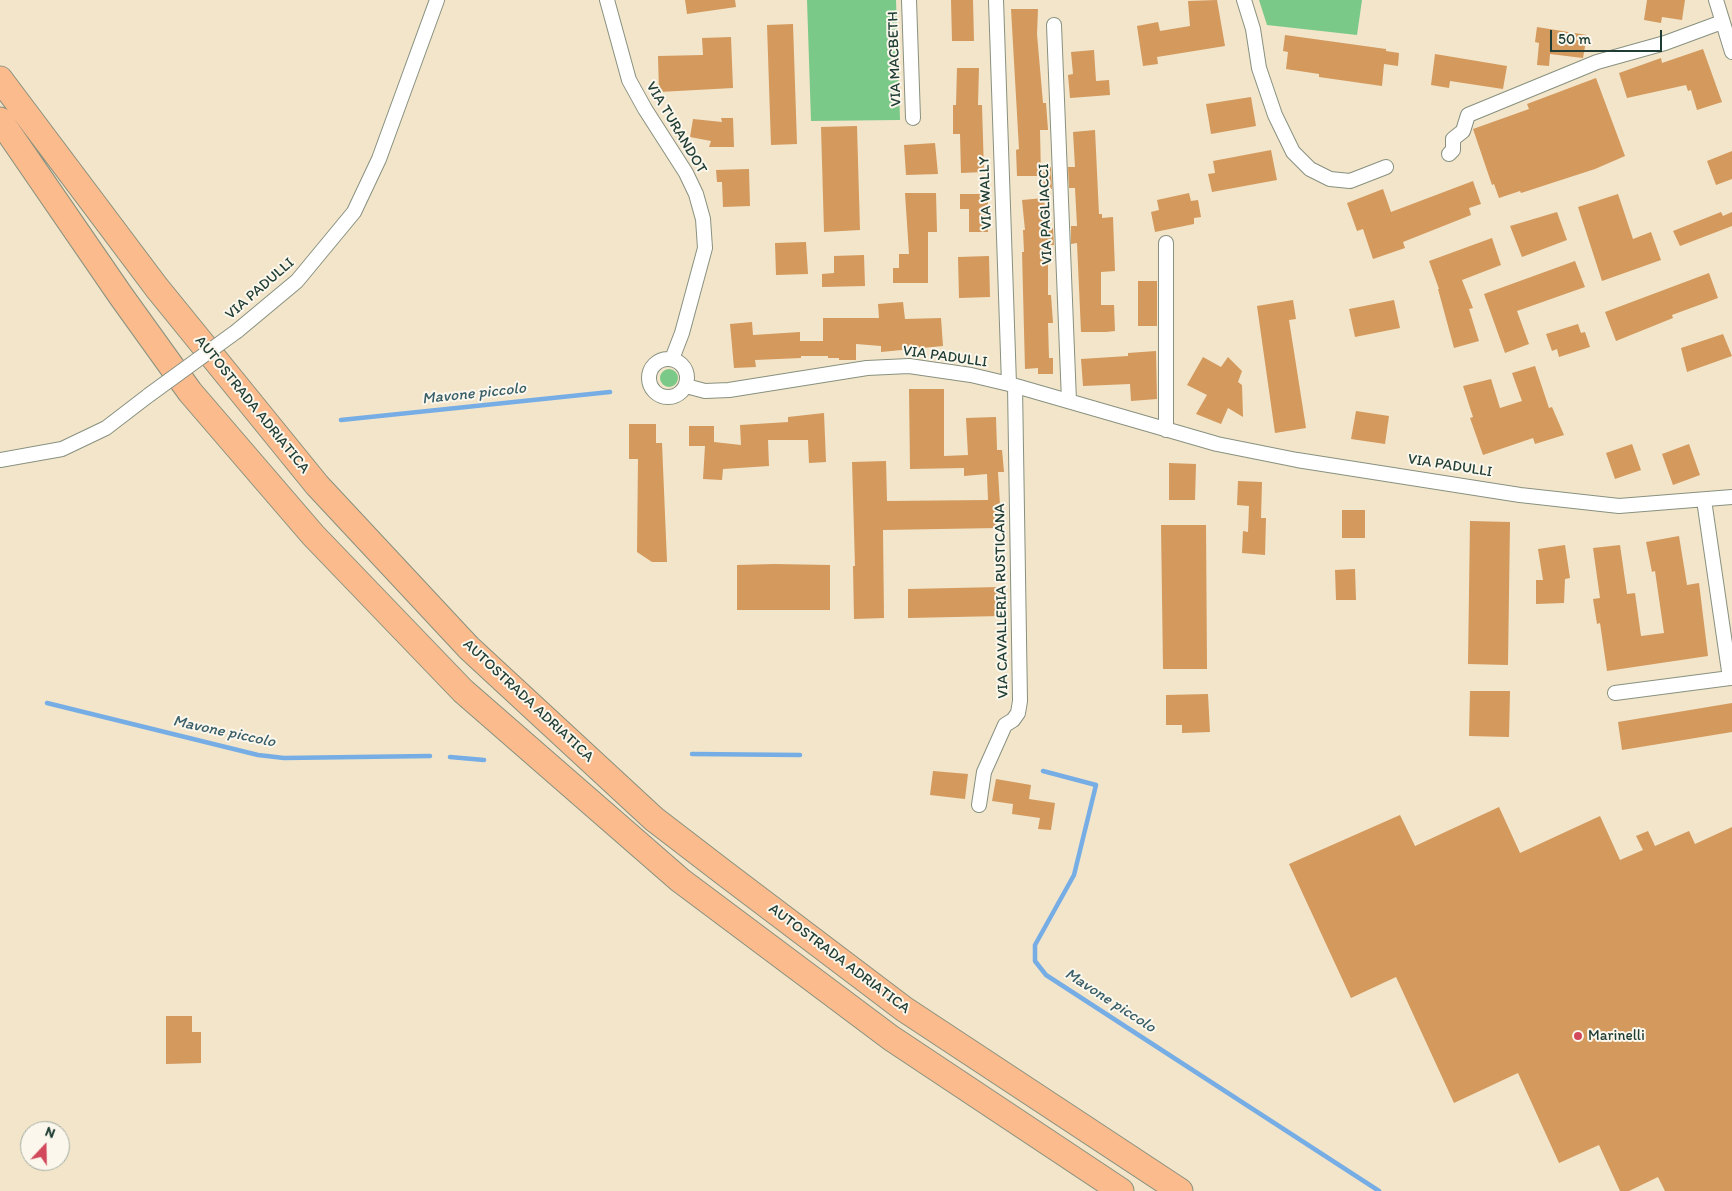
<!DOCTYPE html>
<style>
body{margin:0}
#map{position:relative;width:1732px;height:1191px;overflow:hidden;background:#f2e5ca;font-family:Itim,sans-serif}
canvas{display:block}
.north{position:absolute;left:20px;top:1121px;width:50px;height:50px;box-sizing:border-box;background:#fbf7ec;border:1px solid #a3ada2;border-radius:50%;rotate:21deg;font-size:14px;font-weight:700;line-height:20px;text-align:center;color:#1f3d34}
.north::after{content:'';display:block;margin:auto;width:18px;height:22px;background:#d1495b;clip-path:polygon(50% 0,100% 100%,50% 72%,0 100%)}
.scale{position:absolute;left:1550px;top:30px;width:112px;height:22px;box-sizing:border-box;border:2px solid #1f3d34;border-top:0;padding-left:6px;font-size:15px;line-height:18px;white-space:nowrap;color:#1f3d34;-webkit-text-stroke:4px #fbf7ec;paint-order:stroke}
</style>
<div id="map">
<canvas width="1732" height="1191"></canvas>
<div class="north">N</div>
<div class="scale">50 m</div>
</div>
<script>
const ctx = document.querySelector('canvas').getContext('2d');
ctx.lineJoin = 'round';
function fillPath(path, color) {
  ctx.fillStyle = color;
  ctx.fill(path, 'evenodd');
}
function shape(rows) {
  const path = new Path2D();
  for (const r of rows) {
    if (r.length === 3) {
      path.moveTo(r[0] + r[2], r[1]);
      path.arc(r[0], r[1], r[2], 0, 2 * Math.PI);
      continue;
    }
    path.moveTo(r[0], r[1]);
    for (let i = 2; i < r.length; i += 2) path.lineTo(r[i], r[i + 1]);
  }
  return path;
}
function stroke(path, color, width, dash) {
  ctx.strokeStyle = color;
  ctx.lineWidth = width;
  ctx.lineCap = dash ? 'butt' : 'round';
  ctx.setLineDash(dash || []);
  ctx.stroke(path);
}
function label(font, color, halo, rows, align = 'center') {
  ctx.font = font + ' Itim,sans-serif';
  ctx.lineWidth = 4;
  ctx.setLineDash([]);
  ctx.textBaseline = 'middle';
  ctx.strokeStyle = halo;
  ctx.fillStyle = color;
  for (const [text, x, y, turn = 0] of rows) {
    ctx.save();
    ctx.translate(x, y);
    ctx.rotate((+turn || 0) * Math.PI / 180);
    ctx.textAlign = isNaN(turn) ? turn : align;
    if (halo) ctx.strokeText(text, 0, 0);
    ctx.fillText(text, 0, 0);
    ctx.restore();
  }
}
const green = shape([
 [807,0,896,0,900,120,811,121],
 [1259,0,1362,0,1357,35,1267,25],
 [669,378,9]
]);
const stream = shape([
 [341,420,610,392],
 [47,703,258,755,284,758,430,756],
 [692,754,800,755],
 [450,757,484,760],
 [1043,771,1096,785,1074,875,1035,945,1035,961,1046,975,1379,1191]
]);
const building = shape([
 [685,0,735,0,736,7,687,14],
 [951,0,973,0,974,41,952,41],
 [1217,0,1225,46,1157,57,1158,64,1143,66,1137,26,1158,22,1160,31,1190,26,1188,1],
 [1647,0,1685,0,1682,20,1662,17,1661,23,1644,20],
 [1011,9,1038,9,1037,34,1043,103,1046,103,1048,130,1040,130,1041,176,1017,176,1016,150,1019,149],
 [793,24,797,144,771,145,767,25],
 [1537,27,1587,35,1583,58,1550,54,1549,66,1537,65,1539,43,1535,42],
 [1285,35,1386,49,1386,51,1399,53,1398,66,1384,64,1382,86,1319,77,1319,74,1286,69,1288,52,1283,51],
 [731,37,733,88,659,92,658,56,703,55,702,38],
 [1703,49,1722,102,1697,110,1691,90,1688,91,1686,85,1627,98,1619,73,1661,58,1662,63],
 [1094,50,1096,81,1109,80,1110,95,1070,98,1068,75,1073,74,1071,52],
 [1435,54,1507,66,1503,89,1450,81,1449,88,1431,85],
 [957,68,979,68,978,105,982,105,984,172,961,173,960,134,953,134,953,105,956,105],
 [1596,78,1625,156,1595,169,1521,193,1520,191,1499,198,1494,184,1492,185,1473,129,1529,109,1527,104],
 [1251,97,1256,126,1211,134,1206,104],
 [721,118,733,118,734,147,709,147,711,141,690,137,693,119,722,122],
 [857,126,860,230,824,232,821,127],
 [1095,130,1099,214,1102,214,1102,218,1113,217,1115,271,1101,272,1101,305,1114,305,1115,331,1106,332,1081,332,1077,243,1071,244,1071,226,1077,226,1075,188,1069,188,1068,167,1075,167,1073,132],
 [935,143,938,174,906,175,904,145],
 [1271,150,1277,180,1212,192,1208,174,1215,173,1213,161],
 [1732,151,1732,179,1716,185,1707,161],
 [1043,167,1051,167,1052,189,1044,189],
 [749,169,750,206,723,207,722,182,717,182,716,170],
 [1473,181,1481,204,1469,208,1471,215,1403,242,1405,248,1373,259,1363,229,1357,231,1347,203,1383,189,1391,212],
 [905,193,936,193,937,232,928,232,928,283,893,283,893,268,899,268,899,254,909,254],
 [1189,193,1191,201,1198,200,1201,217,1194,218,1194,224,1155,232,1151,212,1159,210,1157,200],
 [960,194,988,194,988,232,969,232,969,209,960,209],
 [1618,194,1633,239,1651,232,1661,260,1602,281,1578,207],
 [1044,198,1047,228,1053,228,1054,245,1048,245,1048,295,1051,295,1053,323,1048,323,1049,358,1053,358,1053,374,1038,374,1038,368,1025,369,1022,252,1024,252,1023,230,1025,230,1022,200],
 [1557,212,1567,240,1522,257,1510,226],
 [1721,212,1723,216,1732,212,1732,226,1680,246,1673,231],
 [1492,238,1501,265,1462,280,1473,308,1469,309,1479,341,1454,348,1438,289,1439,289,1429,261],
 [806,242,808,274,776,275,775,243],
 [864,255,865,286,822,287,822,274,834,273,834,256],
 [989,256,990,297,959,298,958,257],
 [1575,261,1585,287,1517,311,1529,344,1505,353,1484,294],
 [1709,273,1718,298,1672,315,1673,318,1616,341,1605,312],
 [1138,281,1157,281,1157,326,1138,326],
 [1293,300,1296,319,1289,320,1306,428,1275,433,1257,306],
 [1394,300,1400,328,1355,337,1349,309],
 [903,302,905,319,941,318,943,346,881,352,881,346,856,344,856,360,839,360,839,358,828,358,828,356,801,356,801,358,755,360,756,367,734,368,730,324,752,322,753,335,800,332,800,341,823,341,823,318,879,318,878,304],
 [1578,324,1581,333,1585,332,1590,347,1559,357,1557,349,1552,351,1546,334],
 [1723,334,1732,356,1687,372,1681,348],
 [1156,351,1157,399,1131,401,1130,384,1083,386,1081,359,1128,356,1128,353],
 [1203,357,1221,367,1228,357,1242,371,1238,382,1242,385,1243,417,1228,408,1221,424,1196,414,1207,395,1187,385],
 [1535,366,1549,408,1552,407,1564,435,1535,444,1533,438,1483,455,1470,418,1473,417,1463,386,1491,379,1500,408,1522,401,1512,373],
 [909,389,944,389,944,456,968,455,966,418,996,417,997,450,1002,450,1004,472,998,472,1000,505,996,505,997,528,883,530,884,618,854,619,853,566,855,566,852,462,886,461,887,501,988,500,987,474,964,476,964,468,910,469],
 [1356,411,1389,416,1385,444,1351,439],
 [824,413,826,462,809,463,808,440,768,440,769,466,723,469,722,480,703,479,705,446,689,446,689,426,714,426,714,442,741,445,740,425,788,422,788,417],
 [629,424,656,424,656,443,662,443,667,562,652,562,637,552,638,459,629,459],
 [1632,444,1641,470,1615,479,1606,453],
 [1689,444,1700,475,1673,485,1662,454],
 [1169,463,1196,464,1195,500,1169,500],
 [1238,481,1262,482,1261,518,1266,518,1265,555,1242,553,1243,531,1248,532,1249,506,1237,505],
 [1342,510,1365,510,1365,538,1342,538],
 [1470,521,1510,522,1508,665,1468,664],
 [1161,525,1206,525,1207,669,1163,669],
 [1679,536,1687,585,1699,583,1708,656,1607,671,1600,623,1597,624,1593,599,1600,598,1593,548,1620,545,1627,594,1635,593,1641,636,1664,633,1655,571,1652,572,1646,542],
 [1565,545,1570,578,1565,579,1564,603,1536,604,1536,580,1543,580,1538,549],
 [774,564,830,565,830,610,737,610,737,565],
 [1355,569,1356,600,1336,600,1335,570],
 [1000,587,1001,616,908,618,908,589],
 [1470,691,1510,691,1509,737,1469,736],
 [1208,694,1210,732,1182,733,1182,725,1166,725,1166,695],
 [1732,703,1732,732,1622,750,1618,722],
 [933,771,968,774,965,799,930,795],
 [996,779,1031,785,1029,799,1055,803,1051,830,1038,829,1040,818,1012,814,1013,804,992,801],
 [1499,807,1520,853,1600,816,1620,860,1643,850,1636,836,1648,831,1655,846,1689,831,1695,844,1732,827,1732,1191,1665,1191,1658,1177,1629,1191,1620,1191,1599,1145,1559,1163,1518,1073,1454,1103,1396,977,1351,998,1289,864,1400,815,1415,846],
 [166,1016,192,1016,192,1032,201,1032,201,1063,166,1064]
]);
const minor = shape([
 [607,0,629,80,645,109,686,173,696,194,703,219,705,248,682,333,672,359],
 [909,0,913,118],
 [996,0,1009,384],
 [1244,0,1253,29,1259,68,1275,115,1293,152,1310,169,1330,179,1350,181,1386,167],
 [1716,0,1732,52],
 [1054,25,1069,401],
 [1449,154,1453,150,1453,139,1463,131,1468,115,1597,62,1665,43,1722,22],
 [237,331,297,281,354,212,379,159,437,0],
 [668,378,19],
 [686,386,705,391,729,390,867,368,909,366,971,375,1009,384,1217,444,1297,460,1520,495,1619,506,1732,497],
 [1166,430,1166,243],
 [0,460,62,449,106,428,149,395],
 [1615,693,1730,678,1704,500],
 [979,805,984,772,1005,725,1013,720,1018,713,1020,701,1015,386]
]);
const motorway = shape([
 [0,79,157,288,317,485,469,648,654,819,723,872,904,1009,1180,1191],
 [0,120,121,296,190,392,313,535,463,691,680,880,891,1038,1121,1191]
]);
const minorBridge = shape([
 [149,395,237,331]
]);
const markers = [
 [1578,1036,5,"#d1495b"]
];
const streetNames = [
 ["VIA MACBETH",895,59,-92],
 ["VIA TURANDOT",676,128,59],
 ["VIA WALLY",986,193,-92],
 ["VIA PAGLIACCI",1046,214,-92],
 ["VIA PADULLI",260,289,-41],
 ["VIA PADULLI",945,357,8],
 ["AUTOSTRADA ADRIATICA",252,405,51],
 ["VIA PADULLI",1450,466,9],
 ["VIA CAVALLERIA RUSTICANA",1002,601,-91],
 ["AUTOSTRADA ADRIATICA",528,701,43],
 ["AUTOSTRADA ADRIATICA",839,959,37]
];
const poiNames = [
 ["Marinelli",1588,1036]
];
const waterNames = [
 ["Mavone piccolo",474,394,-6],
 ["Mavone piccolo",224,732,12],
 ["Mavone piccolo",1110,1001,33]
];
fillPath(green, '#7bc988');
stroke(stream, '#76ade5', 4.5);
fillPath(building, '#d3995d');
stroke(minor, '#88917f', 16);
stroke(motorway, '#88917f', 27);
stroke(minor, '#fff', 14);
stroke(motorway, '#fbbb8c', 25);
stroke(minorBridge, '#88917f', 16, []);
stroke(minorBridge, '#fff', 14);
for (const [x, y, r, color] of markers) {
  const dot = new Path2D();
  dot.arc(x, y, r, 0, 2 * Math.PI);
  ctx.fillStyle = color;
  ctx.fill(dot);
  stroke(dot, '#fbf7ec', 2);
}
label('15px', '#1f3d34', '#fbf7ec', streetNames);
label('15px', '#1f3d34', '#fbf7ec', poiNames, 'left');
label('italic 16px', '#395f69', '#fbf7ec', waterNames);
</script>
